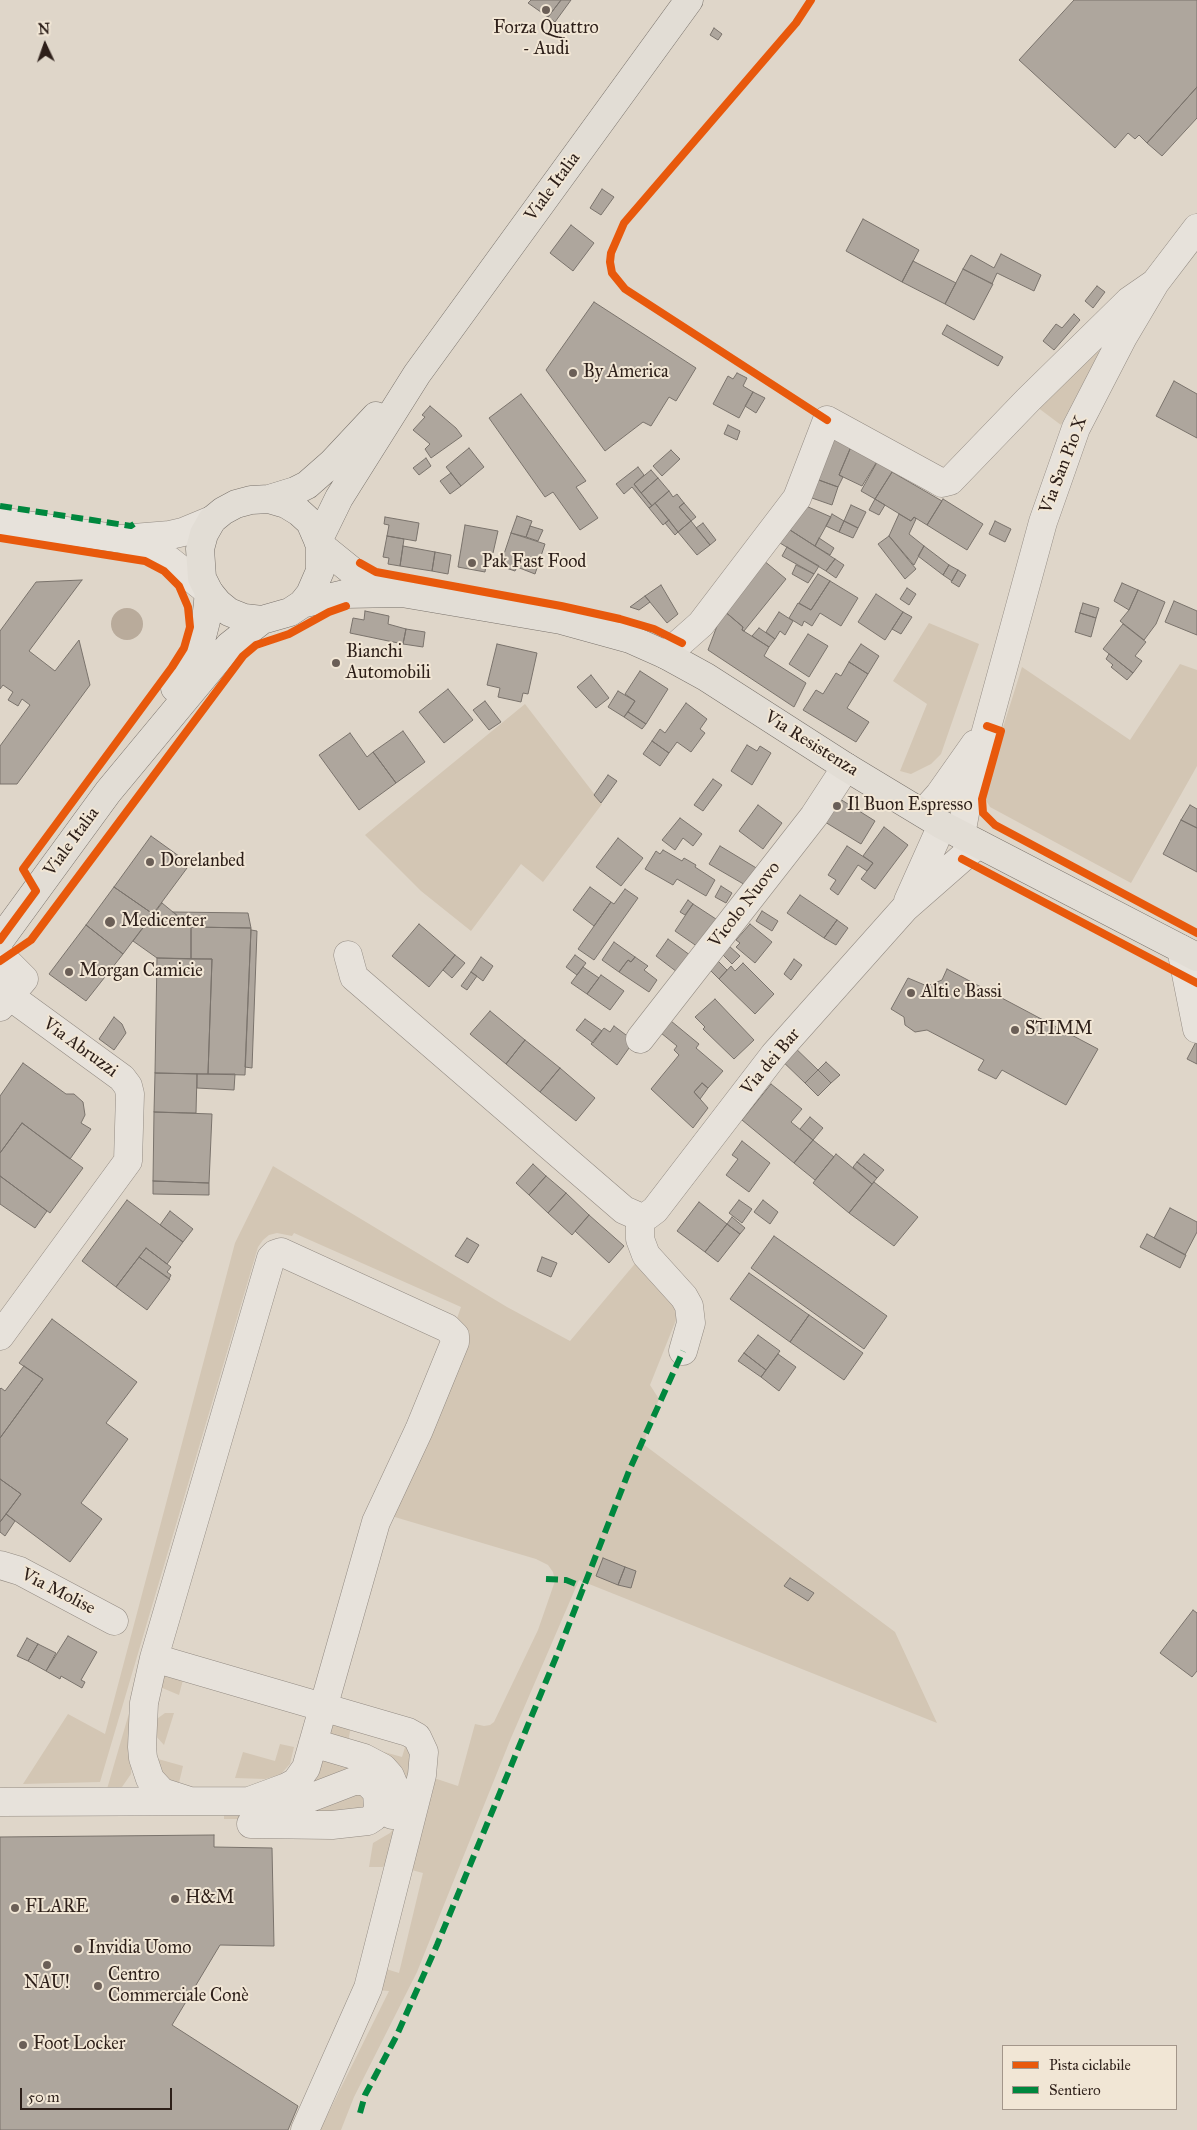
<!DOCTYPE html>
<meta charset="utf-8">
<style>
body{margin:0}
#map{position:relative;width:1197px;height:2130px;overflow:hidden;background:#dfd6c9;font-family:"IM FELL Great Primer",serif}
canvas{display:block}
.legend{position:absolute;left:1002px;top:2045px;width:175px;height:65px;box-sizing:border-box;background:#f1e6d5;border:1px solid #a3968a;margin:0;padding:6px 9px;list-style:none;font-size:15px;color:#2d1f19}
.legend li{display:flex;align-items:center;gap:10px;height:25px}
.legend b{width:25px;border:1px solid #a3968a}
.north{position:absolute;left:20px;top:20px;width:50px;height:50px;-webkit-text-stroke:4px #f1e6d5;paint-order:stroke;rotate:357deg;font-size:14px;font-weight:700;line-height:20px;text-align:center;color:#2d1f19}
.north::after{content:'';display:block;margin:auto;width:18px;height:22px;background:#2d1f19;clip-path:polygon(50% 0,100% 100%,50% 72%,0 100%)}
.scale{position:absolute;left:20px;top:2088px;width:152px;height:22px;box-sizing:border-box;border:2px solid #2d1f19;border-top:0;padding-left:6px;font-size:15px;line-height:18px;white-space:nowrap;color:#2d1f19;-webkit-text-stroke:4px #f1e6d5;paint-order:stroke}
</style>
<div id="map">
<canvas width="1197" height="2130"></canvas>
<ul class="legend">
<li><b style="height:6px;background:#e8590c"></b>Pista ciclabile</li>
<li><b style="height:6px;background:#00873e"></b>Sentiero</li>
</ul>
<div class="north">N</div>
<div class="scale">50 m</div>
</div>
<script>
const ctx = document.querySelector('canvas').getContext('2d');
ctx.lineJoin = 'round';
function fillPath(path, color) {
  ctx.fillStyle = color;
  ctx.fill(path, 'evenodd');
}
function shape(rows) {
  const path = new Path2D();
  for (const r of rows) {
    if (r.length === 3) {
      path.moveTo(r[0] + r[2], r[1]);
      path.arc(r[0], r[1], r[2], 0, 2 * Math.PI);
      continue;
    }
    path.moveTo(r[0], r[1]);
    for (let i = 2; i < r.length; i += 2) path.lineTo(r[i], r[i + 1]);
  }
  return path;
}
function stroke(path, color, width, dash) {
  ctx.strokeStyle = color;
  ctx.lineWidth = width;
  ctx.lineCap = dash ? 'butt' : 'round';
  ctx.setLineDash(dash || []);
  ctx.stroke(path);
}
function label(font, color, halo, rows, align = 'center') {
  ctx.font = font + ' "IM FELL Great Primer",serif';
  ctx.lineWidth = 4;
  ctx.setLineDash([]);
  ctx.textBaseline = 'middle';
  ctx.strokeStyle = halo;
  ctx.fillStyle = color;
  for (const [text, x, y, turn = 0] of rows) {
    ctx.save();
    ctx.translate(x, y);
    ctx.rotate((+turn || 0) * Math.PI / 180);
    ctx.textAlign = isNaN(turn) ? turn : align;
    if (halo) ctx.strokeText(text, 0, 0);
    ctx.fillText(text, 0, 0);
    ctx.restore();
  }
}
const green = shape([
 [1096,342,1099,353,1061,425,1033,404],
 [929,623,979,644,941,754,931,764,911,774,900,771,927,704,893,681],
 [1180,664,1197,670,1197,766,1131,883,990,807,984,797,984,788,1022,667,1130,740],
 [525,704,602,804,543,882,521,864,471,931,421,891,365,835],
 [273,1166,507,1307,570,1341,638,1260,680,1310,650,1385,659,1399,643,1444,895,1632,937,1723,579,1580,511,1738,417,1972,354,2097,341,2130,320,2130,389,1991,378,1990,383,1968,399,1973,423,1873,408,1869,431,1777,458,1786,475,1724,484,1726,490,1725,494,1722,538,1630,555,1581,553,1572,548,1565,536,1559,388,1515,461,1307,294,1233,292,1236,277,1233,269,1235,263,1240,258,1247,100,1782,23,1784,68,1714,105,1734,235,1243],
 [162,1674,184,1676,179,1695,160,1687],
 [134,1696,131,1774,122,1787,107,1789],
 [165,1713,174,1713,164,1745,154,1734,154,1721],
 [332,1722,351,1726,348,1742,402,1757,407,1741,415,1751,416,1758,393,1856,383,1867,369,1867,373,1843,390,1833,398,1823,402,1811,403,1786,391,1765,380,1757,332,1743,326,1739,324,1728],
 [280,1744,294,1747,290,1764,280,1775,265,1779,235,1778,243,1752,275,1761],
 [318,1752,371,1767,384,1791,283,1796],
 [158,1759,183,1766,178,1787,164,1784],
 [354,1787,372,1793,360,1819,224,1819,224,1813]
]);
const water = shape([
 [127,624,16]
]);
const building = shape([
 [531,0,561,0,548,17,528,3,531,0],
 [561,0,571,0,555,22,548,17,561,0],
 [1074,0,1197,0,1197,87,1147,143,1139,135,1135,139,1128,133,1115,148,1019,60,1074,0],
 [714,28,722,34,718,40,710,35,714,28],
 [1197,87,1197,118,1162,156,1147,143,1197,87],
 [602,189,614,197,601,215,590,208,602,189],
 [863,219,919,250,902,282,846,251,863,219],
 [571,225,594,243,573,271,550,253,571,225],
 [1001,254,1041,275,1034,291,997,273,992,284,963,269,971,255,994,268,1001,254],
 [913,261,956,283,945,304,902,282,913,261],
 [963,269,993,284,974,320,945,304,963,269],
 [1097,286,1105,292,1093,308,1085,301,1097,286],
 [594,302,696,368,676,401,669,397,651,426,643,422,605,451,546,370,594,302],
 [1074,314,1080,320,1054,350,1043,341,1056,324,1062,328,1074,314],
 [947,325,1003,357,998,366,942,334,947,325],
 [737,373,747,378,743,386,753,392,739,418,713,404,728,376,733,379,737,373],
 [1174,381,1197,394,1197,438,1156,416,1174,381],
 [753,392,765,398,756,413,745,406,753,392],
 [521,394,586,481,576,487,598,518,580,530,553,492,545,497,489,418,521,394],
 [430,406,456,428,462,436,431,458,425,449,430,444,413,430,425,417,422,415,430,406],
 [728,425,740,431,737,440,724,434,728,425],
 [835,434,853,442,839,475,843,477,838,487,816,479,835,434],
 [853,442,881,455,862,486,839,475,853,442],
 [469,448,484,467,461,486,446,467,469,448],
 [671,450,680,459,662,476,653,466,671,450],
 [881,455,896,466,875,499,861,491,881,455],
 [426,458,431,466,419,475,413,468,426,458],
 [638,467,644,475,634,484,652,506,649,508,632,487,624,494,616,484,638,467],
 [651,470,658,478,641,493,634,484,651,470],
 [892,472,942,501,927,525,914,517,911,521,875,499,892,472],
 [451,473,461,486,450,494,440,481,451,473],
 [658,478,669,491,652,506,641,493,658,478],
 [816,479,838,487,832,505,809,497,816,479],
 [669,491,673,497,677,494,684,503,679,507,691,521,678,532,655,503,669,491],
 [875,499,885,505,879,515,869,510,875,499],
 [943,499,983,524,967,550,927,525,943,499],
 [655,503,669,520,663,525,649,508,655,503],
 [684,503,696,517,691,521,679,507,684,503],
 [851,505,866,512,858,528,844,521,851,505],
 [806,506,831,517,815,546,790,530,806,506],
 [832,514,844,521,839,532,826,526,832,514],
 [899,514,911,521,914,517,916,519,909,534,924,546,914,565,889,536,899,514],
 [517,516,532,521,526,537,511,533,517,516],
 [385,517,419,523,416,541,387,536,389,525,384,524,385,517],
 [669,520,678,532,675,535,665,523,669,520],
 [691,521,710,545,697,555,678,532,691,521],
 [844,521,858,528,853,538,839,532,844,521],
 [995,521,1011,529,1005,542,989,534,995,521],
 [703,523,716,540,710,545,696,528,703,523],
 [465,525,498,531,493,553,488,552,485,572,458,567,465,525],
 [530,526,543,530,538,541,526,537,530,526],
 [790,530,835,559,826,571,780,543,790,530],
 [511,533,545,544,535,574,517,567,515,571,500,566,511,533],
 [387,536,404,539,400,566,388,564,389,558,383,557,387,536],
 [889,536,916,569,905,579,878,544,889,536],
 [819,538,834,548,830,555,815,546,819,538],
 [403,546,435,552,432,571,400,566,403,546],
 [924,546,949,565,943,575,918,556,924,546],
 [787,547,819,566,814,574,782,556,787,547],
 [435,552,451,555,448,574,432,571,435,552],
 [835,559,844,565,836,578,826,571,835,559],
 [763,560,786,579,744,631,742,630,743,627,723,610,763,560],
 [796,565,814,574,808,583,792,574,796,565],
 [949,565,958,570,952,581,943,575,949,565],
 [958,570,966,575,959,587,951,582,958,570],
 [818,574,830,581,811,610,799,603,818,574],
 [82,580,29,651,55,671,79,640,90,685,17,784,0,784,0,746,30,705,22,699,18,706,8,700,13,692,3,685,0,689,0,631,36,582,82,580],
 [830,581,858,598,841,626,820,613,812,626,804,621,802,626,789,618,798,603,811,610,830,581],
 [1122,583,1138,590,1129,610,1114,601,1122,583],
 [661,585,678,614,667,623,645,596,661,585],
 [907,588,916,594,909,605,900,599,907,588],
 [1138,590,1165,602,1156,624,1144,640,1120,621,1129,610,1138,590],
 [876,594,903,612,885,640,858,622,876,594],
 [645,596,650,602,639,610,630,607,645,596],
 [1174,601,1197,611,1197,635,1165,622,1174,601],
 [1083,603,1099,608,1096,618,1080,613,1083,603],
 [723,610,743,627,742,630,769,647,764,656,806,683,794,707,708,650,723,610],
 [365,611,389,616,388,624,406,629,403,644,350,633,353,618,364,620,365,611],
 [779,612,793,621,785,635,780,631,775,639,766,632,779,612],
 [903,612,912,617,901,634,892,629,903,612],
 [1080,613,1096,618,1091,637,1075,632,1080,613],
 [1123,624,1146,642,1135,656,1142,661,1133,673,1103,649,1123,624],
 [759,628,775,639,769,647,752,636,759,628],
 [406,629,425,632,423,647,403,644,406,629],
 [808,634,828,646,809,677,789,664,808,634],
 [497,644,537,653,528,694,523,693,521,702,498,697,500,688,487,685,497,644],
 [861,644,879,656,868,674,849,662,861,644],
 [1109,654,1133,673,1127,680,1111,667,1113,665,1106,659,1109,654],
 [849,662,868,674,847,708,869,722,856,742,803,710,816,690,823,694,836,673,841,676,849,662],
 [640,671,668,689,646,724,628,712,635,701,625,694,640,671],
 [591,675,609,698,596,708,577,687,591,675],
 [448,689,473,720,444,743,419,712,448,689],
 [618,691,635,701,624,717,608,707,618,691],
 [485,701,501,722,489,730,473,710,485,701],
 [686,703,707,719,700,729,705,733,691,752,677,742,669,753,652,741,660,729,665,733,686,703],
 [628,712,646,724,642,729,624,717,628,712],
 [403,731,425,762,396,783,373,752,403,731],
 [350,733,367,757,373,752,396,783,359,810,319,755,350,733],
 [652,741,669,753,660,766,643,754,652,741],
 [747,745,757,751,760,746,771,753,752,785,731,771,747,745],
 [608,775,617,781,601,803,594,795,608,775],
 [713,779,722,785,703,811,694,805,713,779],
 [840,799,875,821,861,844,825,822,840,799],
 [758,805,782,823,763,849,739,831,758,805],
 [1190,805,1197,809,1197,828,1181,820,1190,805],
 [680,818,702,834,693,846,683,838,675,850,662,840,680,818],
 [1181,820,1197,828,1197,872,1163,854,1181,820],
 [884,827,908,845,875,889,861,879,873,863,863,856,884,827],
 [151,836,190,864,153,914,114,887,151,836],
 [618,838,643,858,621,886,596,867,618,838],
 [720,846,758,869,747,886,709,864,720,846],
 [847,846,873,863,867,871,858,865,838,895,830,889,836,880,828,875,847,846],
 [663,850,682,861,684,858,696,865,695,867,715,880,706,896,677,879,673,885,645,869,656,851,660,854,663,850],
 [721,886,732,893,726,903,715,897,721,886],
 [114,887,153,914,123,954,86,925,114,887],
 [590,887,611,902,594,926,573,910,590,887],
 [625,889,638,898,594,960,578,949,611,902,614,904,625,889],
 [800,895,837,920,824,938,787,913,800,895],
 [688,900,693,904,685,915,680,912,688,900],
 [162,903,191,927,191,959,157,958,133,941,162,903],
 [693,904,719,921,701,949,675,931,693,904],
 [762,911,778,921,772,931,756,921,762,911],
 [173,912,248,913,251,928,191,927,173,912],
 [837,920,848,928,836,945,824,938,837,920],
 [419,924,455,955,429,987,392,956,419,924],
 [750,924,772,942,755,963,736,947,740,943,736,940,750,924],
 [86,925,123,954,86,1001,49,974,86,925],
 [191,927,251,928,245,1075,208,1074,212,959,191,959,191,927],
 [251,930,257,931,252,1068,245,1067,251,930],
 [668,939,694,958,681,975,656,956,668,939],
 [614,942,635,957,631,962,628,960,619,972,602,960,614,942],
 [728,945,740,956,732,964,721,953,728,945],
 [455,955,465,963,452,978,443,970,455,955],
 [575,955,586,963,577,975,566,967,575,955],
 [481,957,493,966,483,981,471,972,481,957],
 [635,957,648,966,644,970,657,980,649,992,619,972,628,960,631,962,635,957],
 [157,958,212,959,208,1074,155,1073,157,958],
 [794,959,802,965,791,980,784,974,794,959],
 [717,960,727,970,719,979,709,969,717,960],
 [743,963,774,994,755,1014,719,979,731,966,735,971,743,963],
 [583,967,599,978,587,994,571,983,583,967],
 [947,969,1098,1049,1066,1105,1002,1070,996,1079,978,1070,984,1060,927,1030,915,1032,905,1025,904,1017,891,1009,908,978,927,986,942,980,947,969],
 [471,972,477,976,467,990,461,986,471,972],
 [601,975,624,991,610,1010,587,994,601,975],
 [715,999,754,1040,734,1059,703,1029,705,1027,695,1017,715,999],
 [490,1011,525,1040,506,1064,470,1034,490,1011],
 [114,1017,122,1024,126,1033,114,1050,99,1039,114,1017],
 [585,1019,602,1031,593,1043,576,1030,585,1019],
 [671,1021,699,1044,696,1048,723,1071,708,1088,702,1083,694,1092,708,1108,693,1128,651,1089,679,1055,674,1050,677,1046,661,1033,671,1021],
 [614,1026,634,1041,617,1065,591,1044,604,1028,610,1032,614,1026],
 [525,1040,560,1068,540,1092,506,1064,525,1040],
 [1197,1040,1197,1064,1187,1059,1197,1040],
 [789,1042,818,1070,805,1083,776,1055,789,1042],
 [826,1062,840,1075,831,1083,818,1070,826,1062],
 [23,1063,66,1094,74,1094,83,1102,85,1115,81,1123,91,1129,70,1159,22,1123,0,1153,0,1096,23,1063],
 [560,1068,595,1098,576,1121,540,1092,560,1068],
 [818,1070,831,1083,818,1096,805,1083,818,1070],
 [155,1073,197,1074,196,1113,154,1112,155,1073],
 [197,1074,235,1074,234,1090,197,1088,197,1074],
 [702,1083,708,1088,700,1099,694,1092,702,1083],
 [771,1084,802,1109,791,1122,813,1140,794,1163,742,1120,771,1084],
 [154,1112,212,1114,209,1183,153,1181,154,1112],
 [810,1117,823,1128,813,1140,800,1129,810,1117],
 [22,1123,83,1168,50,1213,0,1176,0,1153,22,1123],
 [813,1140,834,1157,815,1180,794,1163,813,1140],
 [742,1141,770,1163,749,1192,726,1175,738,1159,732,1155,742,1141],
 [836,1154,872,1184,849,1213,813,1183,836,1154],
 [864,1154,884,1170,877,1178,857,1162,864,1154],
 [857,1162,877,1178,872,1184,853,1167,857,1162],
 [533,1164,546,1176,529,1195,516,1183,533,1164],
 [0,1176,47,1211,35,1228,0,1204,0,1176],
 [546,1176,566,1193,548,1213,529,1195,546,1176],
 [153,1181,209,1183,209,1195,153,1194,153,1181],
 [874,1182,918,1217,894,1246,849,1213,874,1182],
 [566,1193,589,1215,572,1235,548,1213,566,1193],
 [127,1200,183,1242,167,1264,146,1248,116,1287,82,1261,127,1200],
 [739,1200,752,1209,742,1223,729,1213,739,1200],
 [763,1200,778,1212,770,1224,754,1212,763,1200],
 [699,1202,727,1224,705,1252,677,1231,699,1202],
 [1170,1208,1197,1222,1197,1232,1185,1255,1154,1238,1170,1208],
 [170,1211,193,1229,183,1242,160,1225,170,1211],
 [589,1215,624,1246,609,1263,575,1231,589,1215],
 [732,1217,745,1228,740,1234,727,1224,732,1217],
 [727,1224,740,1234,718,1262,705,1252,727,1224],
 [1147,1234,1186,1255,1180,1268,1140,1247,1147,1234],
 [774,1236,887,1316,864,1349,751,1268,774,1236],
 [467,1238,479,1245,468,1263,455,1256,467,1238],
 [146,1248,171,1267,167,1272,171,1275,169,1279,139,1257,146,1248],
 [139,1257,170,1279,147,1310,116,1287,139,1257],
 [542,1257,557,1263,551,1277,537,1271,542,1257],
 [749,1273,809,1315,790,1342,730,1299,749,1273],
 [809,1315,863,1353,844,1380,790,1342,809,1315],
 [52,1319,137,1382,106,1423,128,1439,81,1503,102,1519,70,1562,6,1514,21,1494,0,1479,0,1438,43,1379,19,1363,52,1319],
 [758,1335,780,1351,766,1370,744,1353,758,1335],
 [744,1353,766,1370,761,1377,738,1361,744,1353],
 [778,1354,796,1367,779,1391,761,1377,778,1354],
 [24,1366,43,1379,0,1438,0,1389,1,1388,5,1391,24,1366],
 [0,1479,21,1494,0,1522,0,1479],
 [6,1514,15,1521,5,1536,0,1532,0,1522,6,1514],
 [603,1558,625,1567,618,1585,596,1576,603,1558],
 [625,1567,636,1571,631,1588,618,1585,625,1567],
 [790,1578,814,1593,808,1601,784,1586,790,1578],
 [1193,1610,1197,1613,1197,1671,1192,1677,1160,1653,1193,1610],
 [68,1636,97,1652,81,1680,85,1682,82,1688,61,1676,60,1679,46,1671,68,1636],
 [27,1638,38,1644,28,1661,17,1656,27,1638],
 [38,1644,56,1653,46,1671,28,1661,38,1644],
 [214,1835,214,1847,272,1848,274,1946,220,1945,172,2025,298,2106,288,2130,0,2130,0,1837,214,1835]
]);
const minor = shape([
 [0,521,121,539,170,535,183,532,212,520],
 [127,541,165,557,209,592],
 [666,655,701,624,797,498,827,420,935,479,942,483,950,481,1028,400,1129,301,1155,283],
 [923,813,939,795,975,744],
 [961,835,968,797,1043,522,1076,428,1123,337,1155,283,1197,228],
 [908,901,942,825],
 [1181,949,1197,1029],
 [0,955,24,979,0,1007],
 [348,955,354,977,624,1210,640,1217,647,1216,655,1210,774,1055,905,908,978,844],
 [0,989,122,1078,128,1086,130,1094,128,1161,0,1336],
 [640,1039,814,816,846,767],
 [640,1217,640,1239,646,1255,684,1297,689,1306,691,1323,683,1351],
 [0,1565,20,1571,114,1621],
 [154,1658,408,1732,417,1737,424,1752,422,1775,368,1988,305,2130],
 [313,1743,364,1758,383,1768,390,1776,395,1788,397,1799,392,1815],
 [190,1801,162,1792,150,1779,143,1758,142,1747,144,1703,154,1658,271,1258,275,1254,281,1252,447,1328,455,1336,455,1342,419,1430,376,1522,306,1768,296,1782,287,1787,249,1801],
 [0,1802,249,1801,277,1805,302,1801,354,1781,363,1781,369,1784,377,1792,378,1809,374,1817,368,1821,332,1825,251,1824]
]);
const major = shape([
 [269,499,286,504,299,512,310,522,320,545,320,571,310,594,302,604,290,612,262,620,244,618,229,612,218,603,209,592,202,578,200,549,204,534,212,520,223,511,236,504,251,500,269,499,295,491,307,485,332,463,376,416],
 [318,541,339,498,417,374,689,0],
 [320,545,362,579,389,589],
 [302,604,344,594,402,593,561,620,630,639,666,655,706,677,846,767,942,825,1197,957],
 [175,688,198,652,206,621,209,592],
 [0,940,108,792,229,646,262,620]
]);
const quiet = shape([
 [0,506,131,526,134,524],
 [546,1579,566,1580,583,1587],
 [360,2113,365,2095,396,2037,437,1945,559,1650,629,1471,683,1351]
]);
const cycleway = shape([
 [811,0,796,23,624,223,611,253,610,262,612,273,625,289,827,420],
 [0,538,145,561,164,571,179,586,188,607,190,627,184,648,172,667,23,869,36,891,0,940],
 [360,563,376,572,561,606,620,619,654,629,682,643],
 [987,726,1001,731,982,799,983,813,995,825,1197,933],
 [962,859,1197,983],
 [0,961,31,940,243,656,256,645,289,634,329,612,346,606]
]);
const markers = [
 [546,10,5,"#6b5f57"],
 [573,373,5,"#6b5f57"],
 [472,563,5,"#6b5f57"],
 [336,663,5,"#6b5f57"],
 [837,806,5,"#6b5f57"],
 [150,862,5,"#6b5f57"],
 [110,922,6,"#6b5f57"],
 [69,972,5,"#6b5f57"],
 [911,993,5,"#6b5f57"],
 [1015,1030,5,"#6b5f57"],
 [175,1899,5,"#6b5f57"],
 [15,1908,5,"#6b5f57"],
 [78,1949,5,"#6b5f57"],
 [47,1965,5,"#6b5f57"],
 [98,1986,5,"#6b5f57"],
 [23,2045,5,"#6b5f57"]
];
const poiNames = [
 ["Forza Quattro",546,29,"center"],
 ["- Audi",546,50,"center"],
 ["By America",583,373],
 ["Pak Fast Food",482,563],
 ["Bianchi",346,653],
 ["Automobili",346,674],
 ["Il Buon Espresso",847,806],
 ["Dorelanbed",160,862],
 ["Medicenter",121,922],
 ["Morgan Camicie",79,972],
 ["Alti e Bassi",921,993],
 ["STIMM",1025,1030],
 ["H&M",185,1899],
 ["FLARE",25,1908],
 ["Invidia Uomo",88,1949],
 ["Centro",108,1976],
 ["Commerciale Conè",108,1997],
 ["NAU!",47,1984,"center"],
 ["Foot Locker",33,2045]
];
const streetNames = [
 ["Viale Italia",553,187,-54],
 ["Via San Pio X",1064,465,-69],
 ["Via Resistenza",811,744,32],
 ["Viale Italia",72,842,-54],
 ["Vicolo Nuovo",745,905,-52],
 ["Via Abruzzi",80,1048,36],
 ["Via dei Bar",771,1062,-50],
 ["Via Molise",58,1592,27]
];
fillPath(green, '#d3c6b4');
fillPath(water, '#b9ab9b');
fillPath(building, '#aea69d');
stroke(building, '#7a736c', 1);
stroke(minor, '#938b83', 29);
stroke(major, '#7a736c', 29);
stroke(minor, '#e7e2db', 28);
stroke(major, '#e2ddd5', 28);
stroke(quiet, '#00873e', 6, [12, 6]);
stroke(cycleway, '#e8590c', 8);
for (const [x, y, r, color] of markers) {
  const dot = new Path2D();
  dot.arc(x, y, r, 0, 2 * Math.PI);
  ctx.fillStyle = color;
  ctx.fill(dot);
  stroke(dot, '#f1e6d5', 2);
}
label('18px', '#2d1f19', '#f1e6d5', poiNames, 'left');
label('18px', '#2d1f19', '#f1e6d5', streetNames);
</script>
